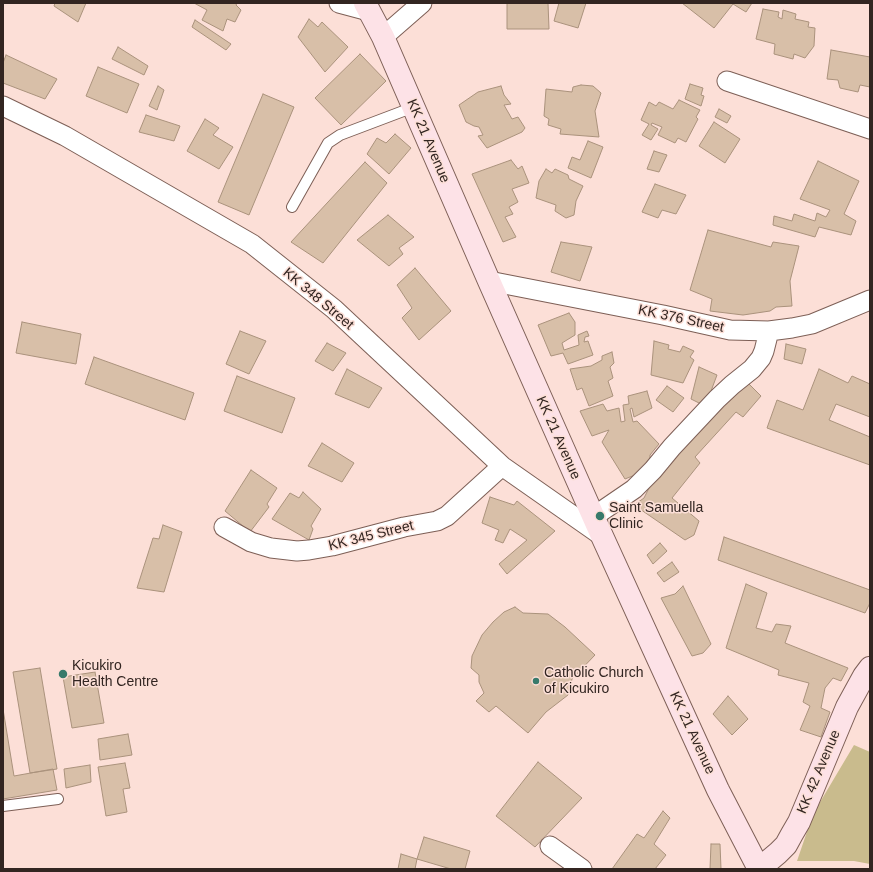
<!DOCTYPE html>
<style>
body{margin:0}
#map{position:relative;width:873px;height:872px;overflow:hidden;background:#fcdfd7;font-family:Arial,sans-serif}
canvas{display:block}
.frame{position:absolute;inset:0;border:4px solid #322521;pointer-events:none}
</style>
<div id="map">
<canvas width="873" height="872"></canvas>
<div class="frame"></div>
</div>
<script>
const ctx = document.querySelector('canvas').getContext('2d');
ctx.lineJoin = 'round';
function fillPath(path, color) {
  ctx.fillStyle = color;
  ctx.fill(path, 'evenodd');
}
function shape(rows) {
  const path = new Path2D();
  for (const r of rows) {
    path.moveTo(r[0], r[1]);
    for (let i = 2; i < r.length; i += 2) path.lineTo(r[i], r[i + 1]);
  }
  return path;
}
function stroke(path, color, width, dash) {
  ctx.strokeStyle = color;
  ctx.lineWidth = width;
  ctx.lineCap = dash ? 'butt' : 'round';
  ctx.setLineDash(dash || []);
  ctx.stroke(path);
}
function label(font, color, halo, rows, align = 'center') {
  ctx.font = font + ' Arial,sans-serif';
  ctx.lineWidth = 3;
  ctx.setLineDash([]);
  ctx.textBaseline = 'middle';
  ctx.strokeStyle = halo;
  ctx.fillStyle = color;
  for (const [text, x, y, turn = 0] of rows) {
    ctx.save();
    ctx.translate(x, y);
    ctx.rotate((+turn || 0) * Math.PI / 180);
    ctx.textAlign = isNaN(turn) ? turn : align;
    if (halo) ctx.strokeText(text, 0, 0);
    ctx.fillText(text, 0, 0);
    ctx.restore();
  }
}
const green = shape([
 [854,745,870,752,870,864,854,861,797,861,813,814]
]);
const building = shape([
 [55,3,86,3,78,22,54,6,55,3],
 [194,3,237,3,236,5,241,10,235,22,227,19,223,31,202,20,207,10,194,3],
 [507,3,548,3,549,29,507,29,507,3],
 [559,3,586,3,578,28,554,21,559,3],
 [682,3,752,3,746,12,733,4,714,28,682,3],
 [763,9,779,12,778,17,782,19,783,10,796,14,795,19,809,22,808,27,815,28,814,46,805,58,794,54,793,59,774,54,775,44,756,39,763,9],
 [309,19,318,27,322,22,348,47,325,72,298,37,309,19],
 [195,20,231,44,226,50,192,27,195,20],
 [118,47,148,66,144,75,112,59,118,47],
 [831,50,870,57,870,87,860,85,858,92,840,88,838,80,827,79,831,50],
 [360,54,386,81,341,125,315,98,360,54],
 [6,55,57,79,45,99,3,83,3,63,6,55],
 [98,67,139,84,127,113,86,96,98,67],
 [690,84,703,88,701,95,704,96,701,106,685,99,690,84],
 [581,85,593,86,601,93,595,111,599,137,560,134,561,129,548,125,549,119,544,116,546,89,572,92,573,87,581,85],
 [158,86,164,90,157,110,149,106,158,86],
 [501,86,504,95,511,104,504,105,512,119,518,117,525,128,522,132,487,148,478,136,483,135,479,127,474,126,466,122,459,105,478,92,501,86],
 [263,94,294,107,249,215,218,202,263,94],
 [679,100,700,110,696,117,698,119,686,142,678,138,675,143,658,135,662,127,652,123,651,125,658,129,651,140,642,135,649,124,641,120,649,102,656,106,659,102,673,109,679,100],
 [719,109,731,116,727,123,715,117,719,109],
 [146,115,180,126,174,141,139,132,146,115],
 [205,119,219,128,213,135,233,147,219,169,187,151,205,119],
 [714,122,740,139,725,163,699,146,714,122],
 [395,134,411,148,389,174,367,154,377,138,386,143,395,134],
 [588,141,603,147,591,178,568,168,572,157,580,160,588,141],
 [654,151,667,155,659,172,647,169,654,151],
 [511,160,518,169,522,166,529,183,512,189,518,202,509,207,513,214,505,217,516,237,503,242,472,174,511,160],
 [818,161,859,181,844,214,856,221,851,235,819,227,815,237,773,225,774,216,792,221,794,214,815,221,817,213,826,217,830,210,800,199,818,161],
 [365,162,387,183,323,263,291,242,365,162],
 [546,169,552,173,555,169,568,175,569,179,583,186,576,201,574,215,566,218,555,211,556,205,536,198,539,181,546,169],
 [655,184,686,195,676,214,662,210,658,218,642,212,655,184],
 [388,215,414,237,399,248,403,254,389,266,357,240,388,215],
 [708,230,771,247,773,242,799,246,790,281,792,306,776,307,770,311,743,315,710,311,712,299,690,290,708,230],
 [561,242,592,247,580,281,551,272,561,242],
 [415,268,451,311,419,340,402,318,412,308,397,285,415,268],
 [569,313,575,322,575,335,562,343,564,350,579,345,578,335,587,331,589,336,585,337,584,342,588,341,593,355,568,364,563,353,551,356,538,325,569,313],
 [22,322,81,334,76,364,16,353,22,322],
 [240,331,266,341,249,374,226,364,240,331],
 [654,341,669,345,668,349,680,352,683,346,694,351,690,357,694,360,683,383,651,375,654,341],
 [327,343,346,353,333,371,315,361,327,343],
 [786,344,806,349,802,364,784,359,786,344],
 [612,352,614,363,610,367,613,378,608,381,613,396,589,406,582,388,577,390,570,369,591,366,602,360,602,356,612,352],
 [94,357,194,393,185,420,85,384,94,357],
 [699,367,717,375,711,391,701,404,691,399,699,367],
 [347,369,382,388,369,408,335,394,347,369],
 [819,369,848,383,852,376,870,384,870,417,836,404,829,420,870,437,870,465,767,428,777,400,803,410,819,369],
 [237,376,295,398,282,433,224,411,237,376],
 [746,381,761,396,743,417,736,412,695,457,700,463,672,498,699,521,694,535,685,540,634,505,644,498,652,482,726,393,733,398,746,381],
 [667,386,684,398,673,412,656,400,667,386],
 [647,391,652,408,634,417,632,408,630,409,633,422,637,421,659,444,650,455,650,459,647,462,650,469,625,479,602,442,609,430,592,436,580,411,603,404,607,411,619,408,621,422,625,421,623,405,629,404,628,396,647,391],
 [322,443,354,463,342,482,308,466,322,443],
 [251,470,277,488,267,504,269,507,250,532,225,511,251,470],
 [303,492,321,509,311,526,313,529,309,540,272,519,290,493,299,498,303,492],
 [490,497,514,505,517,501,555,531,507,574,499,564,527,540,510,529,503,543,495,540,499,530,482,523,490,497],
 [163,525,182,532,164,592,137,588,153,538,159,539,163,525],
 [724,537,870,590,870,603,865,613,718,560,724,537],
 [660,543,667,551,653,564,647,555,660,543],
 [672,562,679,572,664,582,657,573,672,562],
 [746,584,767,593,756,628,772,632,776,624,791,626,785,643,848,668,841,681,833,678,825,688,821,708,830,712,821,737,800,730,810,706,803,702,809,683,778,675,779,670,726,648,746,584],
 [683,586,711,644,703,653,692,656,661,598,675,594,683,586],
 [515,607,523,613,548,614,565,627,595,655,572,679,568,695,546,712,528,733,496,706,489,712,476,701,484,693,479,682,479,675,471,668,472,656,482,635,493,622,504,612,515,607],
 [40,668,57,769,30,773,13,672,40,668],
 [95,672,104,723,72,728,63,677,95,672],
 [728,696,748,719,732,735,713,714,728,696],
 [3,709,14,776,53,769,57,790,3,799,3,709],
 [128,734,132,755,100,760,98,739,128,734],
 [538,762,582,798,535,847,496,816,538,762],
 [125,763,130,788,123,789,127,812,106,816,98,767,125,763],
 [90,765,91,782,66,788,64,769,90,765],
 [663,811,670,818,654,844,666,855,655,869,612,869,637,834,644,838,663,811],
 [424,837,470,851,465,869,451,869,417,859,424,837],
 [711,844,720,844,721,869,710,869,711,844],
 [401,854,417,859,415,869,398,869,401,854]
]);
const service = shape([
 [292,207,328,143,340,135,414,107],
 [3,806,58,799]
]);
const minor = shape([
 [339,3,369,11],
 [383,37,422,3],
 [727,81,870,129],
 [3,106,65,136,252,244,334,309,502,466,602,536],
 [489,281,663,315,730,330,769,331,792,328,812,324,870,300],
 [593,517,634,489,653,470,672,447,717,399,732,385,752,369,761,358,764,351,769,331],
 [224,527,251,542,271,548,297,551,309,550,332,546,404,527,437,521,447,516,502,466],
 [550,846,582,869]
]);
const secondary = shape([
 [365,3,383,37,489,281,602,536,718,790,759,869],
 [759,869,778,853,786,845,792,834,799,822,847,707,864,676,870,668]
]);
const markers = [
 [600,516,5,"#377a6b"],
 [63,674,5,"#377a6b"],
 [536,681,4,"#377a6b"]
];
const streetNames = [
 ["KK 21 Avenue",428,141,67],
 ["KK 348 Street",318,299,40],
 ["KK 376 Street",681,319,12],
 ["KK 21 Avenue",558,438,66],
 ["KK 345 Street",371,536,-14],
 ["KK 21 Avenue",692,733,65],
 ["KK 42 Avenue",819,772,-67]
];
const poiNames = [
 ["Saint Samuella",609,508],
 ["Clinic",609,524],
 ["Kicukiro",72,666],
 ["Health Centre",72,682],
 ["Catholic Church",544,673],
 ["of Kicukiro",544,689]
];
fillPath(green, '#c9bb8d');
fillPath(building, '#d8bfa8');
stroke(building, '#aa927c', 1);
stroke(service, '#7d5f56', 12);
stroke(minor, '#7d5f56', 21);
stroke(secondary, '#7d5f56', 24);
stroke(service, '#fff', 10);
stroke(minor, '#fff', 19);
stroke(secondary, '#fde2e7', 22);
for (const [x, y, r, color] of markers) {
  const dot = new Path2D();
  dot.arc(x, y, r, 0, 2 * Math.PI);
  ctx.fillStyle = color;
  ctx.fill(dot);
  stroke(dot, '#fcdfd7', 1.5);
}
label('14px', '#322521', '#fcdfd7', streetNames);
label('14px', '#322521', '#fcdfd7', poiNames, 'left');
</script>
